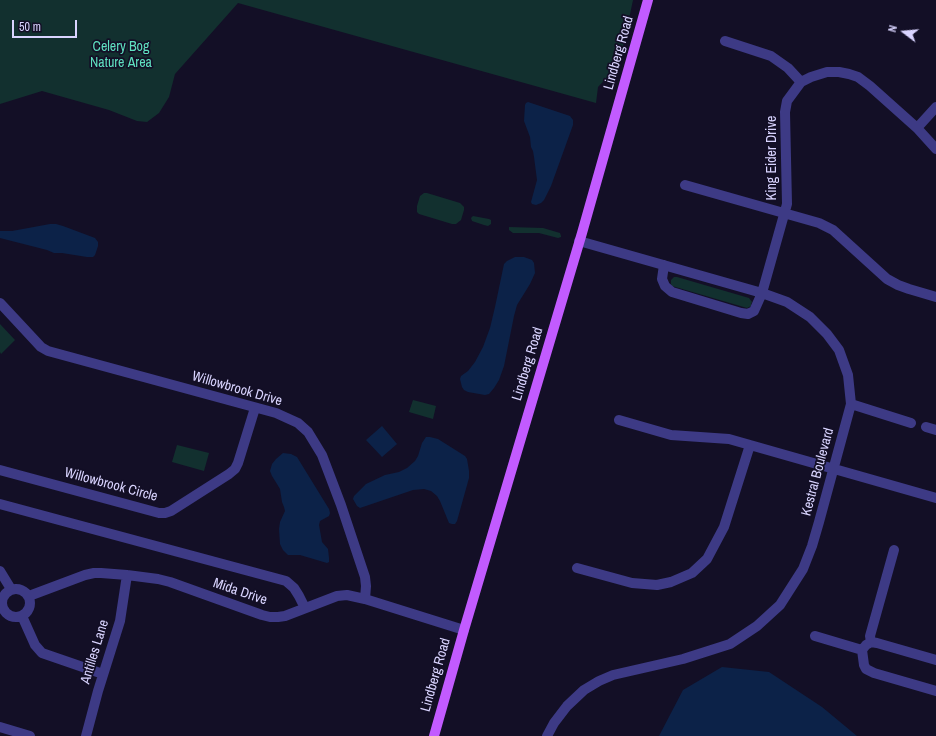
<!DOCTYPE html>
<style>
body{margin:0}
#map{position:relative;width:936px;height:736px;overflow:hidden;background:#130f26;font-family:"Archivo Narrow",sans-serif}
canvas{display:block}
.north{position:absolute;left:884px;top:12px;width:40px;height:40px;-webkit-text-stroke:3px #130f26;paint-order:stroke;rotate:286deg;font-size:11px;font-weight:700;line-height:16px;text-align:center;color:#d9d4ff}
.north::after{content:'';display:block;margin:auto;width:14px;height:18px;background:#d9d4ff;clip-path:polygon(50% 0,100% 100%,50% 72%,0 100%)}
.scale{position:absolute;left:12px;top:20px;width:65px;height:18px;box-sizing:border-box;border:2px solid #d9d4ff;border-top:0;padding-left:5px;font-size:12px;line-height:14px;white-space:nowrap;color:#d9d4ff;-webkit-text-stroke:3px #130f26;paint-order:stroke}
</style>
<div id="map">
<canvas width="936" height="736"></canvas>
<div class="north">N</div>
<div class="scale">50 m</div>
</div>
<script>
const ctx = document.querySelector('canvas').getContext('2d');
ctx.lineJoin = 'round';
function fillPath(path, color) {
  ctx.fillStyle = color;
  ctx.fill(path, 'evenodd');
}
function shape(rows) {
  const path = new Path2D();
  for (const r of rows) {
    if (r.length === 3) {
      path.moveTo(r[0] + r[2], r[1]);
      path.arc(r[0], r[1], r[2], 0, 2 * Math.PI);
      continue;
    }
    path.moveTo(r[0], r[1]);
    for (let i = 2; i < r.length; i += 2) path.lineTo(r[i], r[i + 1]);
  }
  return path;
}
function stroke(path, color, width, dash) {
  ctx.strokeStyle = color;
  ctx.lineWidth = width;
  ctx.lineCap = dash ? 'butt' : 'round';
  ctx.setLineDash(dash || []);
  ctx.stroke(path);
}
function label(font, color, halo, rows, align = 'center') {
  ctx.font = font + ' "Archivo Narrow",sans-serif';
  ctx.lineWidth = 3.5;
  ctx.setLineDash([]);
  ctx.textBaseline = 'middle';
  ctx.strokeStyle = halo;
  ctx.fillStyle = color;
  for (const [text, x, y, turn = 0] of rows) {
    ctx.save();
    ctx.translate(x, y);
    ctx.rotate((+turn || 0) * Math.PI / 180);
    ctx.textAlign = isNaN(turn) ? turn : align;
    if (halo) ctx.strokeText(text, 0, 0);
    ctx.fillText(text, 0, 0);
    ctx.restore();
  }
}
const green = shape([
 [0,0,633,0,624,43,616,68,598,87,596,103,238,3,175,74,169,97,159,113,147,122,137,121,109,110,42,91,0,104],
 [424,193,427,193,460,203,464,207,464,210,461,220,456,224,452,224,419,214,417,212,417,206,420,196],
 [473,216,489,219,491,220,491,224,488,226,484,225,472,221,471,218],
 [509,227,543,228,560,233,561,236,561,237,558,238,539,233,513,233,509,230],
 [674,277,677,277,749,298,752,302,751,304,751,306,747,308,672,286,671,284,671,280],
 [0,324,15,340,1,354,0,352],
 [413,400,436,406,433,419,409,412],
 [177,445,209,453,204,471,172,462]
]);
const water = shape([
 [528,102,570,116,573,120,573,125,551,186,544,200,541,203,536,205,532,204,531,202,537,180,534,157,533,151,531,147,530,137,524,121,525,105,526,103],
 [50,224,56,224,63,226,95,238,98,242,98,246,95,255,93,257,87,257,62,253,54,253,47,250,0,238,0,231,12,231],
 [515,257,524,257,532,260,534,263,535,273,530,284,517,305,514,316,504,366,499,380,494,388,489,394,485,395,468,392,464,390,462,387,460,379,461,376,468,371,475,362,483,347,490,328,495,307,504,264,507,261],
 [382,426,397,444,382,457,366,440],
 [426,437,430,437,438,439,465,456,467,459,469,471,469,478,457,521,455,524,452,524,449,523,440,501,437,496,431,491,424,489,413,490,360,508,357,506,353,499,354,496,366,484,385,475,399,472,407,468,415,461,418,456,422,443],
 [283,453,291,454,297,457,329,509,330,513,329,516,320,521,319,525,322,542,328,549,329,558,329,562,327,563,300,555,288,555,283,550,280,544,279,529,280,522,285,511,284,507,282,502,280,489,277,484,272,476,270,471,272,464,276,459],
 [722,667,769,672,822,707,857,736,659,736,683,690]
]);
const minor = shape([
 [725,41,771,56,788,68,801,82],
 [917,128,936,107],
 [685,185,819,223,833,230,887,279,898,285,909,289,936,297],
 [664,265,662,279,665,286,672,292,741,313,748,314,754,311,762,293,787,204,785,112,787,101,801,82,811,77,827,72,839,72,849,74,858,77,870,86,917,128,936,149],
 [0,303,41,347,48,351,276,413,298,423,308,432,322,455,341,505,365,577,366,586,365,599],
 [851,404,911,423],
 [619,420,671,435,729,439,936,498],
 [926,427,936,430],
 [0,470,159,513,165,513,171,511,229,474,235,469,238,463,255,408],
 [0,504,286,581,294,588,299,596,305,608],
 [577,568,632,583,657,585,671,582,692,573,707,559,724,527,750,445],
 [0,571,11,589],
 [16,603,14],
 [29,596,85,575,94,573,101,573,127,575,158,579,170,582,262,615,270,617,278,617,285,616,337,596,347,595,365,599,464,630],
 [22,616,35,645,42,653,103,674],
 [815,636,862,650],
 [871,642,870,636,894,550],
 [936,660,877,643,871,642,866,645,862,650,864,665,866,669,874,673,936,691],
 [0,727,30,736],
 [86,736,98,691,120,621,127,575],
 [547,736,554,723,567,706,584,690,599,681,613,675,683,659,730,644,757,626,780,605,803,569,812,546,819,522,851,404,848,375,839,350,827,334,810,317,787,302,762,293,579,241]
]);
const major = shape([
 [434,736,464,630,582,233,648,0]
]);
const parkNames = [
 ["Celery Bog",121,47],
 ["Nature Area",121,63]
];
const streetNames = [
 ["Lindberg Road",619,53,-74],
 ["King Eider Drive",772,158,-90],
 ["Lindberg Road",528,364,-73],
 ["Willowbrook Drive",237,389,16],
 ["Kestral Boulevard",818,472,-75],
 ["Willowbrook Circle",111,485,15],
 ["Mida Drive",240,592,19],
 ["Antilles Lane",95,652,-73],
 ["Lindberg Road",436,675,-74]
];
fillPath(green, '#12302f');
fillPath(water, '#0c2248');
stroke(minor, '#3d3a85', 10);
stroke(major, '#c25bff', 10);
label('14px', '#5fe0c0', '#130f26', parkNames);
label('14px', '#d9d4ff', '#130f26', streetNames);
</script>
